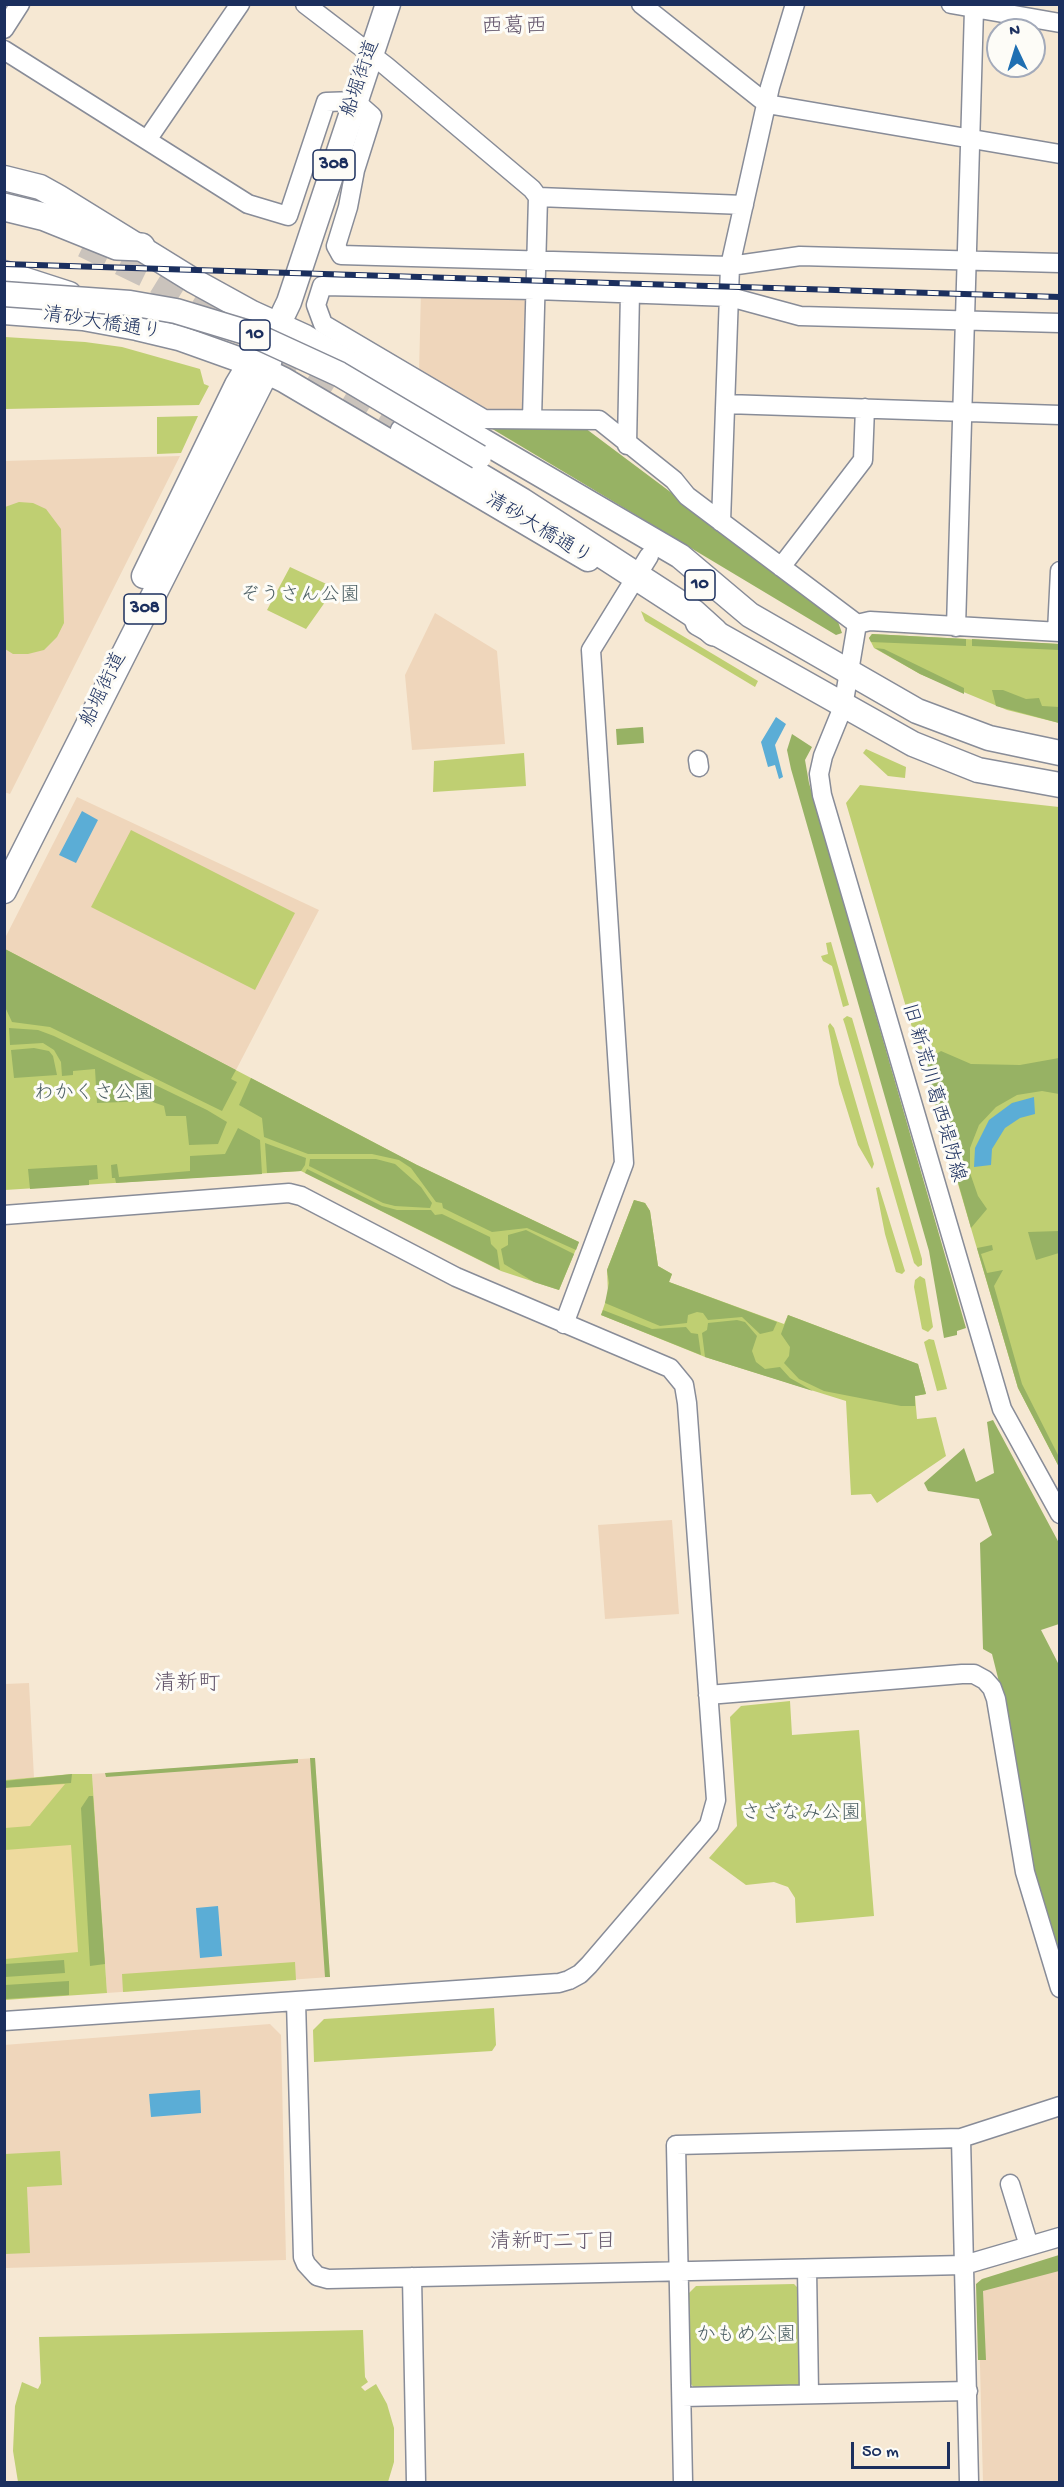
<!DOCTYPE html>
<meta charset="utf-8">
<style>
body{margin:0}
#map{position:relative;width:1064px;height:2487px;overflow:hidden;background:#f6e8d3;font-family:"Gochi Hand",sans-serif}
canvas{display:block}
.frame{position:absolute;inset:0;border:6px solid #1b2f5e;pointer-events:none}
.north{position:absolute;left:986px;top:18px;width:60px;height:60px;box-sizing:border-box;background:#fdfcf7;border:2px solid #a3aaba;border-radius:50%;rotate:356deg;font-size:16px;font-weight:700;line-height:24px;text-align:center;color:#1b2f5e}
.north::after{content:'';display:block;margin:auto;width:21px;height:27px;background:#1f6fb2;clip-path:polygon(50% 0,100% 100%,50% 72%,0 100%)}
.scale{position:absolute;left:851px;top:2442px;width:99px;height:27px;box-sizing:border-box;border:3px solid #1b2f5e;border-top:0;padding-left:8px;font-size:18px;line-height:21px;white-space:nowrap;color:#1b2f5e;-webkit-text-stroke:4px #fdfcf7;paint-order:stroke}
</style>
<div id="map">
<canvas width="1064" height="2487"></canvas>
<div class="frame"></div>
<div class="north">N</div>
<div class="scale">50 m</div>
</div>
<script>
const ctx = document.querySelector('canvas').getContext('2d');
ctx.lineJoin = 'round';
function fillPath(path, color) {
  ctx.fillStyle = color;
  ctx.fill(path, 'evenodd');
}
function shape(rows) {
  const path = new Path2D();
  for (const r of rows) {
    path.moveTo(r[0], r[1]);
    for (let i = 2; i < r.length; i += 2) path.lineTo(r[i], r[i + 1]);
  }
  return path;
}
function stroke(path, color, width, dash) {
  ctx.strokeStyle = color;
  ctx.lineWidth = width;
  ctx.lineCap = dash ? 'butt' : 'round';
  ctx.setLineDash(dash || []);
  ctx.stroke(path);
}
function label(font, color, halo, rows, align = 'center') {
  ctx.font = font + ' "Gochi Hand","Klee One",sans-serif';
  ctx.lineWidth = 6;
  ctx.setLineDash([]);
  ctx.textBaseline = 'middle';
  ctx.strokeStyle = halo;
  ctx.fillStyle = color;
  for (const [text, x, y, turn = 0] of rows) {
    ctx.save();
    ctx.translate(x, y);
    ctx.rotate((+turn || 0) * Math.PI / 180);
    ctx.textAlign = isNaN(turn) ? turn : align;
    if (halo) ctx.strokeText(text, 0, 0);
    ctx.fillText(text, 0, 0);
    ctx.restore();
  }
}
const built = shape([
 [421,291,530,293,527,413,484,414,419,373],
 [180,456,10,794,4,792,4,461],
 [435,613,497,651,505,744,412,750,405,675],
 [77,797,319,910,236,1070,5,949,4,940],
 [672,1520,679,1614,605,1619,598,1525],
 [29,1683,34,1778,5,1780,5,1684],
 [315,1758,330,1977,107,1993,92,1774],
 [270,2024,281,2035,286,2260,5,2268,4,2045],
 [1059,2267,1059,2482,983,2482,978,2288]
]);
const green = shape([
 [5,337,85,342,122,347,200,369,204,384,209,386,199,405,5,409],
 [198,416,181,453,157,454,157,417],
 [19,502,33,503,46,509,61,529,64,623,57,637,44,650,28,654,13,654,5,649,5,507],
 [290,567,335,588,306,629,267,610],
 [641,611,758,681,755,687,645,621],
 [872,634,1059,644,1059,723,1007,710,920,674,874,648,869,638],
 [866,749,906,767,905,778,888,776,863,753],
 [524,753,526,786,433,792,434,761],
 [860,785,1059,807,1059,1467,1018,1388,846,803],
 [131,830,295,913,255,990,91,907],
 [831,942,849,1005,843,1007,832,966,823,961,821,956,828,954,826,943],
 [5,949,417,1165,579,1242,559,1290,501,1271,301,1171,5,1190],
 [847,1016,852,1018,922,1259,922,1265,918,1267,914,1263,845,1025,843,1019],
 [830,1023,834,1028,874,1164,872,1169,858,1145,839,1084,828,1026],
 [879,1187,905,1271,902,1274,896,1272,885,1234,876,1188],
 [634,1200,645,1203,650,1211,658,1266,672,1274,669,1282,784,1324,788,1315,918,1364,926,1394,915,1396,917,1419,936,1417,946,1456,877,1503,871,1494,851,1495,846,1401,705,1357,601,1315,608,1294,607,1270],
 [920,1276,925,1279,933,1327,928,1332,922,1329,914,1287,915,1280],
 [929,1339,934,1340,947,1389,937,1391,924,1342],
 [790,1701,792,1735,859,1730,874,1916,796,1923,795,1898,788,1887,774,1882,746,1885,709,1858,737,1826,730,1717,741,1706],
 [72,1774,92,1774,107,1993,5,2000,5,1780],
 [295,1962,296,1980,123,1992,122,1974],
 [494,2008,496,2045,492,2051,314,2062,313,2030,324,2019],
 [60,2151,62,2185,27,2187,30,2253,5,2254,5,2154],
 [794,2284,801,2291,803,2380,797,2388,696,2390,690,2383,688,2294,696,2286],
 [363,2330,365,2377,368,2382,361,2387,365,2391,376,2384,387,2404,394,2428,394,2462,388,2482,18,2482,13,2451,15,2406,22,2382,38,2389,41,2383,39,2337]
]);
const forest = shape([
 [484,424,581,425,836,616,842,633,836,635],
 [872,634,966,639,966,646,871,642,869,638],
 [972,639,1059,644,1059,650,972,646],
 [875,648,884,649,964,688,964,694,920,674],
 [992,690,1003,690,1026,699,1039,698,1042,706,1059,707,1059,723,996,706],
 [643,727,644,743,617,745,616,729],
 [792,734,812,747,805,760,809,783,966,1328,957,1331,957,1335,944,1338,929,1251,791,769,787,750],
 [5,949,236,1070,231,1079,237,1082,222,1111,50,1027,12,1022,5,1007],
 [9,1028,38,1030,54,1036,207,1110,227,1122,218,1144,189,1145,186,1116,166,1116,164,1106,150,1101,97,1103,95,1069,73,1071,73,1075,62,1076,61,1062,54,1050,43,1043,10,1045],
 [34,1048,49,1051,53,1056,57,1075,14,1078,11,1050],
 [941,1051,971,1064,1020,1065,1059,1058,1059,1094,1042,1091,1017,1095,996,1107,979,1125,970,1148,970,1173,978,1196,987,1209,971,1228,924,1062],
 [251,1078,417,1165,579,1242,576,1250,527,1228,492,1232,443,1208,442,1203,436,1202,411,1168,399,1160,372,1154,308,1154,264,1137,262,1118,239,1105],
 [238,1128,260,1140,262,1174,116,1183,115,1178,112,1178,111,1165,117,1164,119,1177,190,1171,190,1156,225,1154],
 [265,1143,306,1158,305,1165,301,1171,267,1173],
 [310,1159,376,1159,395,1164,421,1187,432,1203,430,1208,395,1206,383,1203,309,1166],
 [97,1165,98,1179,89,1180,89,1185,30,1189,28,1169],
 [307,1169,382,1206,397,1210,431,1210,435,1215,442,1214,490,1237,491,1244,497,1250,500,1270,305,1173],
 [634,1200,645,1203,650,1211,658,1266,672,1274,669,1282,777,1322,773,1331,760,1334,742,1317,708,1320,703,1313,697,1312,688,1315,687,1323,660,1326,605,1303,609,1283,607,1270],
 [526,1230,574,1254,559,1290,534,1282,504,1264,501,1249,508,1245,508,1235],
 [1059,1231,1059,1253,1036,1260,1028,1232],
 [992,1245,993,1250,981,1254,987,1273,1003,1270,994,1286,1022,1384,1059,1457,1059,1467,1018,1388,977,1248],
 [603,1310,652,1329,686,1327,691,1333,698,1334,701,1355,601,1315],
 [788,1315,918,1364,926,1394,915,1396,915,1406,901,1406,824,1391,799,1379,784,1363,789,1356,790,1347,781,1334],
 [737,1320,745,1322,757,1336,752,1351,756,1362,765,1369,780,1367,790,1378,813,1391,705,1357,702,1333,707,1330,708,1323],
 [993,1420,1059,1543,1059,1624,1041,1630,1059,1665,1059,1960,1036,1884,1000,1686,992,1654,983,1649,980,1543,992,1535,979,1499,928,1491,924,1483,964,1448,976,1482,994,1473,987,1422],
 [310,1758,315,1758,330,1977,325,1977],
 [298,1759,298,1763,106,1777,105,1773],
 [72,1774,71,1783,5,1788,5,1781],
 [89,1796,93,1796,105,1964,90,1966,81,1808],
 [64,1960,65,1973,5,1977,5,1964],
 [69,1981,69,1995,5,1999,5,1985],
 [1059,2255,1059,2271,983,2291,986,2360,978,2360,976,2284,982,2279]
]);
const sand = shape([
 [65,1784,30,1826,5,1828,5,1788],
 [71,1845,78,1952,5,1959,5,1850]
]);
const water = shape([
 [776,717,786,724,775,745,783,777,779,779,775,765,768,767,761,742],
 [82,811,98,820,76,863,59,855],
 [1034,1097,1035,1114,1020,1118,1005,1128,992,1149,991,1165,974,1167,975,1148,989,1120,1012,1103],
 [218,1906,222,1956,200,1958,196,1908],
 [200,2090,201,2113,151,2117,149,2094]
]);
const highwayTunnel = shape([
 [84,244,148,275,229,325],
 [275,353,404,432]
]);
const minor = shape([
 [305,4,386,66,532,189,538,197,744,205],
 [641,4,767,104,1060,154],
 [951,4,1060,23],
 [4,29,20,4],
 [4,50,248,204,288,216,326,102,355,101,372,116,355,170,348,207,336,246,341,255,730,266,800,256,1060,263],
 [147,140,240,4],
 [1060,323,800,316,730,297,535,290,322,286,316,305,323,324,484,419,599,420,674,480,687,496,857,624,843,707,823,756,819,774,822,795,1002,1409,1060,1514],
 [726,404,1060,415],
 [532,419,538,197],
 [627,445,630,292],
 [721,522,730,266,770,87,795,4],
 [781,567,863,460,865,408],
 [857,624,870,621,1060,632],
 [956,627,974,9],
 [1057,632,1060,571],
 [698,760,699,767],
 [4,1215,289,1193,301,1196,456,1277,670,1368,684,1385,687,1403,716,1800,709,1825,589,1965,580,1974,569,1980,559,1983,4,2021],
 [564,1324,624,1163,591,650,649,556],
 [708,1695,962,1674,974,1674,985,1680,992,1688,996,1699,1025,1872,1060,1988],
 [296,2001,303,2257,306,2264,317,2276,328,2279,964,2265,1060,2237],
 [961,2138,969,2482],
 [1010,2184,1029,2246],
 [807,2269,809,2393],
 [412,2277,416,2482],
 [682,2397,968,2391],
 [683,2482,676,2145,961,2138,1060,2106]
]);
const major = shape([
 [4,178,40,187,58,197,194,281,252,313,305,337,680,556,750,615,917,711,989,738,1060,753],
 [4,273,69,294],
 [4,312,83,318,137,328,179,338,249,363,284,380,588,559],
 [144,576,237,385,258,350],
 [698,623,913,744,978,770,1060,785],
 [4,891,267,371,278,325,289,302,388,4]
]);
const highway = shape([
 [4,207,45,217,117,246,141,247],
 [404,432,522,502,693,613,714,632]
]);
const rail = shape([
 [4,264,1060,297]
]);
const majorBridge = shape([
 [4,294,130,303,176,311,252,334,339,374,479,457]
]);
const shields = [
 [334,165,42],
 [255,335,30],
 [700,585,30],
 [145,609,42]
];
const shieldNames = [
 ["308",334,165],
 ["10",255,335],
 ["10",700,585],
 ["308",145,609]
];
const streetNames = [
 ["船堀街道",362,79,-71],
 ["清砂大橋通り",102,325,9],
 ["清砂大橋通り",538,530,31],
 ["船堀街道",105,690,-64],
 ["旧 新荒川葛西堤防線",932,1093,74]
];
const parkNames = [
 ["ぞうさん公園",300,597],
 ["わかくさ公園",94,1095],
 ["さざなみ公園",801,1815],
 ["かもめ公園",746,2337]
];
const neighbourhoodNames = [
 ["清新町二丁目",553,2244]
];
const quarterNames = [
 ["西葛西",514,29],
 ["清新町",187,1686]
];
fillPath(built, '#efd6bb');
fillPath(green, '#bfcf72');
fillPath(forest, '#97b264');
fillPath(sand, '#eeda9e');
fillPath(water, '#5badd6');
stroke(highwayTunnel, '#cac3bc', 27, [27, 14]);
stroke(minor, '#888c98', 21);
stroke(major, '#888c98', 27);
stroke(highway, '#888c98', 30);
stroke(minor, '#fff', 18);
stroke(major, '#fff', 24);
stroke(highway, '#fff', 27);
stroke(rail, '#1b2f5e', 6);
stroke(rail, '#fdfcf7', 4, [11]);
stroke(majorBridge, '#888c98', 27, []);
stroke(majorBridge, '#fff', 24);
for (const [x, y, w] of shields) {
  const box = new Path2D();
  box.roundRect(x - w / 2, y - 15, w, 30, 4.5);
  ctx.fillStyle = '#fdfcf7';
  ctx.fill(box);
  stroke(box, '#1b2f5e', 1.5);
}
label('bold 18px', '#1b2f5e', null, shieldNames);
label('20px', '#1b2f5e', '#fdfcf7', streetNames);
label('20px', '#4c5f64', '#fdfcf7', parkNames);
label('21px', '#66596e', '#fdfcf7', neighbourhoodNames);
label('22px', '#66596e', '#fdfcf7', quarterNames);
</script>
